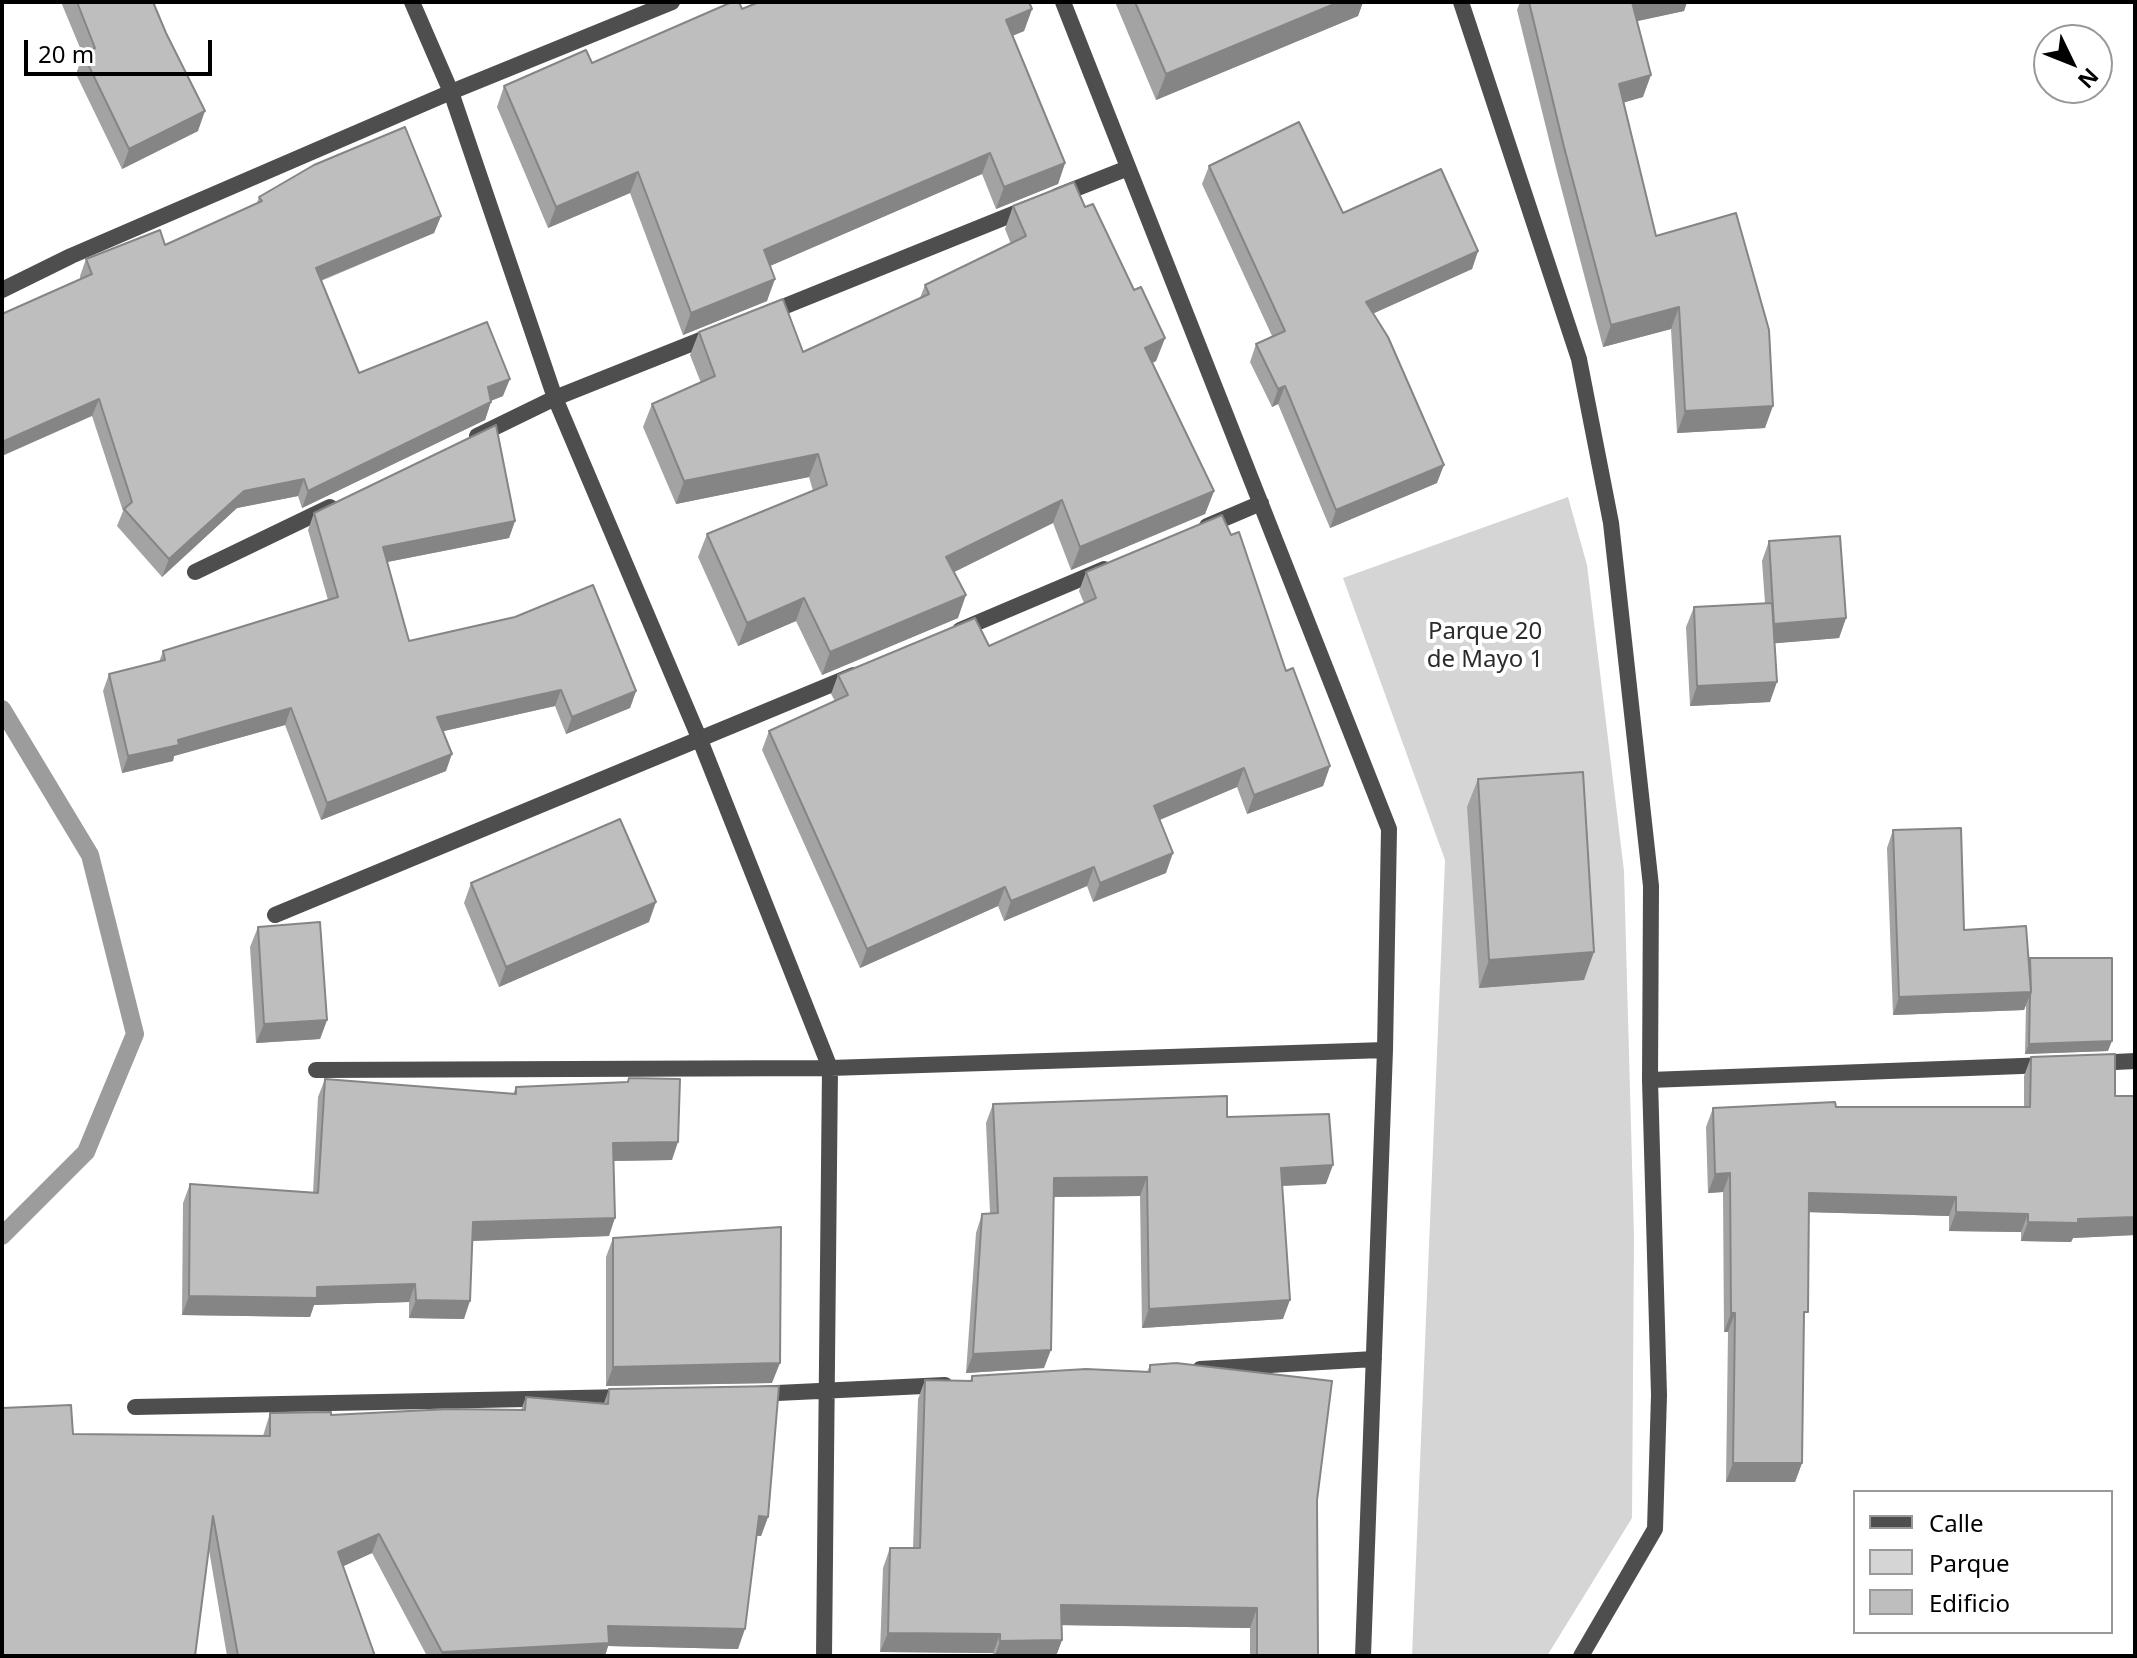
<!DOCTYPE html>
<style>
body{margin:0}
#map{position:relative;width:2137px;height:1658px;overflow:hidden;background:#fff;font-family:"Noto Sans",sans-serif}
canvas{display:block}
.frame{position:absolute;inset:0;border:4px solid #000;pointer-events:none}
.legend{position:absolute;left:1853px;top:1490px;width:260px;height:144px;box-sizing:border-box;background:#fff;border:2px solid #999;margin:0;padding:10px 14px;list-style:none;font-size:24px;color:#000}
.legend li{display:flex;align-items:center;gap:16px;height:40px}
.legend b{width:40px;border:2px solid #999}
.north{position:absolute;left:2033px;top:24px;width:80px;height:80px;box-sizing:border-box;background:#fff;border:2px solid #999;border-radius:50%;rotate:133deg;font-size:22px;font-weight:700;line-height:32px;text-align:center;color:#000}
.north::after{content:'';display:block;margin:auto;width:28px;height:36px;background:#000;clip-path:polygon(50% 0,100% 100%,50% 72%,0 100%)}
.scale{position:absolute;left:24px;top:40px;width:188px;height:36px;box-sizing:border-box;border:4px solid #000;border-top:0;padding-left:10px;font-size:24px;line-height:28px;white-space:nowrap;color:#000;-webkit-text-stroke:6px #fff;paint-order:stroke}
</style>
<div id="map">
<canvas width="2137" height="1658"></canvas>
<div class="frame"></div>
<ul class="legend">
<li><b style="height:10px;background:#4e4e4e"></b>Calle</li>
<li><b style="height:22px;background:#d5d5d5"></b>Parque</li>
<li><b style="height:22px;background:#bebebe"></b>Edificio</li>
</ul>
<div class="north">N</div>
<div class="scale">20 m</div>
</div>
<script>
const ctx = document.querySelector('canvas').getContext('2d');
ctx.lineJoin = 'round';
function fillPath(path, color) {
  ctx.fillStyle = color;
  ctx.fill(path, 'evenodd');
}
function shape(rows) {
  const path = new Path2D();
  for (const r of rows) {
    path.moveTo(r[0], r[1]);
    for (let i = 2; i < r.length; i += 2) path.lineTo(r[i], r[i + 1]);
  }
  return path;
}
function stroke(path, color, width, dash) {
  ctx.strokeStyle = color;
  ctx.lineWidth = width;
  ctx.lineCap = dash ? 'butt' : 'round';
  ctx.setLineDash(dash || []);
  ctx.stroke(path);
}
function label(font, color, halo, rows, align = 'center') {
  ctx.font = font + ' "Noto Sans",sans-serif';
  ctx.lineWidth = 8;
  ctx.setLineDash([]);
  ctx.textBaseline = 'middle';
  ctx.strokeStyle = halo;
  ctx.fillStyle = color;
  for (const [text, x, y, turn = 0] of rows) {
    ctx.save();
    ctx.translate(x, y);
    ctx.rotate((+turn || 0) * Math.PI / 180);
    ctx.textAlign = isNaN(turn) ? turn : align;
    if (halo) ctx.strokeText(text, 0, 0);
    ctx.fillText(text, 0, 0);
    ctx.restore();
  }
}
const green = shape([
 [1568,497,1587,565,1624,871,1634,1236,1632,1518,1547,1656,1412,1656,1445,860,1343,578]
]);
const stream = shape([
 [2,709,90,855,135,1034,86,1152,2,1236]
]);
const minor = shape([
 [412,2,451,92,555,398,700,740,830,1068,824,1656],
 [1063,2,1389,829,1385,1050,1363,1656],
 [1461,2,1579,359,1611,523,1651,886,1650,1080,1659,1395,1655,1529,1581,1656],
 [1057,196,1128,168],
 [2,290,71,256,451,92,672,2],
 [768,313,1028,208],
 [477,436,555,398,713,335],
 [1207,526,1261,503],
 [195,572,330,507],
 [960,630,1104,569],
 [275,915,854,675],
 [2095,1063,2135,1061],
 [316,1070,830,1068,1385,1050],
 [1650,1080,2048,1065],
 [1200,1369,1374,1359],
 [756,1394,945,1385],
 [135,1407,625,1397]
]);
const wall = shape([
 [61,2,153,2,198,131,122,169,76,74,83,55],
 [1115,2,1363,2,1358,16,1156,100],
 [1520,2,1687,2,1684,11,1637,21,1643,97,1624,102,1656,236,1765,428,1677,433,1671,329,1603,347,1556,168,1517,10],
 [742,9,1032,9,1024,31,1012,36,1065,163,1058,184,996,209,982,174,770,266,767,301,683,335,630,193,548,228,497,107,504,86,592,63],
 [1209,166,1343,213,1478,251,1472,269,1373,313,1437,483,1330,528,1278,404,1272,407,1250,362,1256,344,1272,336,1202,184],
 [259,197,441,216,434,233,321,281,359,373,503,396,491,401,485,420,302,508,298,496,237,508,162,577,117,526,123,511,92,416,80,276,86,259,165,245,257,203],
 [1013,206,1085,207,1134,290,1165,338,1156,361,1152,363,1214,491,1205,514,1071,570,1053,523,954,572,958,618,822,675,796,621,738,646,698,557,707,534,813,491,809,477,676,504,643,427,652,404,701,383,690,355,699,332,803,352,920,298,925,285,1011,244,1005,229],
 [314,513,515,521,509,538,387,562,409,641,636,691,630,708,566,734,555,706,443,731,446,771,321,820,285,725,174,756,173,761,122,773,103,691,109,674,159,662,163,651,328,600,308,530],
 [1769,541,1846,618,1839,638,1775,643,1770,702,1690,706,1686,627,1694,607,1765,603,1762,561],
 [1086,572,1286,671,1330,766,1323,786,1247,814,1237,787,1160,820,1166,873,1093,902,1087,886,1004,921,998,906,860,968,762,750,769,731,835,701,831,694,838,675,989,646,1084,603,1079,591],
 [1478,779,1584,980,1479,988,1467,807],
 [1893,830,1964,930,2029,963,2030,958,2108,1051,2025,1054,2026,1005,2024,1010,1893,1015,1887,848],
 [471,883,649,922,499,987,464,903],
 [258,927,327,1020,320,1039,256,1043,250,947],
 [2031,1057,2115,1096,2135,1096,2135,1235,2073,1238,2071,1242,2021,1241,2021,1232,1949,1231,1949,1216,1809,1212,1804,1324,1802,1463,1795,1482,1726,1482,1728,1332,1724,1332,1723,1192,1708,1193,1706,1127,1713,1108,2024,1107,2024,1076],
 [629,1078,672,1160,614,1161,609,1236,473,1241,464,1319,409,1318,409,1302,314,1305,310,1317,182,1315,183,1203,190,1184,313,1193,318,1097,325,1079,513,1094,516,1087,627,1082],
 [993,1104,1227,1117,1326,1184,1282,1186,1283,1319,1142,1328,1140,1196,1053,1197,1044,1368,966,1373,976,1233,982,1214,990,1213,986,1123],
 [613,1238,772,1383,606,1386,606,1257],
 [1150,1365,1317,1500,1318,1656,1250,1656,1250,1628,1062,1625,1062,1640,1056,1656,993,1656,993,1653,880,1652,883,1568,890,1548,913,1548,918,1399,925,1380,970,1381,972,1376,1147,1372],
 [609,1389,768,1517,761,1536,756,1536,738,1649,608,1646,605,1656,427,1656,372,1553,343,1566,375,1656,227,1656,209,1550,73,1434,263,1436,270,1413,331,1415,521,1410,526,1397,604,1403]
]);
const shadedWall = shape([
 [1339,2,1363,2,1358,16,1156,100,1166,74],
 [1632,2,1687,2,1684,11,1624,24],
 [1032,9,1024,31,998,42,1006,20],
 [1651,75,1643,97,1612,106,1619,84],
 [205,111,198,131,122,169,129,149],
 [990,153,982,174,756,272,764,250],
 [1065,163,1058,184,996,209,1004,187],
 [638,172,630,193,548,228,556,207],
 [441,216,434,233,309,285,316,268],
 [1478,251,1472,269,1359,320,1366,302],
 [775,279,767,301,683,335,691,313],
 [1679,307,1671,329,1603,347,1611,325],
 [1165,338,1156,361,1137,371,1145,348],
 [510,379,503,396,482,404,488,387],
 [1285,386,1278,404,1272,407,1278,389],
 [99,399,92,416,2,456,2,442],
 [491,402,485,420,302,508,308,491],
 [1773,406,1765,428,1677,433,1685,411],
 [818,454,809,477,676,504,684,481],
 [1444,465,1437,483,1330,528,1336,510],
 [304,479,298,496,237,508,162,577,169,559,244,491],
 [1214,491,1205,514,1071,570,1080,547],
 [1062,500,1053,523,938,580,946,557],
 [515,521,509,538,377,564,383,547],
 [966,595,958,618,822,675,830,652],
 [804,598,796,621,738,646,747,623],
 [1846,618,1839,638,1767,644,1774,624],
 [1777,682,1770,702,1690,706,1697,686],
 [561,690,555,706,431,734,437,717],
 [636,691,630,708,566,734,572,717],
 [291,708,285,725,174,756,173,761,122,773,128,756,178,740],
 [452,754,446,771,321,820,327,803],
 [1330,766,1323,786,1247,814,1254,795],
 [1244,768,1237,787,1147,825,1154,806],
 [1173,853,1166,873,1093,902,1100,883],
 [1094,867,1087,886,1004,921,1011,901],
 [1005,887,998,906,860,968,867,949],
 [656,902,649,922,499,987,506,967],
 [1594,952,1584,980,1479,988,1489,960],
 [2031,992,2024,1010,1893,1015,1899,997],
 [327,1020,320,1039,256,1043,264,1024],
 [2112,1041,2108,1051,2025,1054,2029,1044],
 [678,1142,672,1160,606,1161,613,1143],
 [1333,1165,1326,1184,1274,1186,1281,1168],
 [1730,1173,1723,1192,1708,1193,1715,1174],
 [1147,1177,1140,1196,1047,1197,1054,1178],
 [1809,1193,1956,1197,1949,1216,1802,1212],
 [1956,1212,2028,1214,2021,1232,1949,1231],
 [2135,1217,2135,1235,2073,1238,2071,1242,2021,1241,2028,1222],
 [615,1218,609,1236,467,1241,473,1222],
 [415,1284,409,1302,314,1305,310,1317,182,1315,189,1296,317,1287],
 [416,1300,470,1301,464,1319,409,1318],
 [1290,1300,1283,1319,1142,1328,1149,1309],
 [1731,1313,1735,1313,1728,1332,1724,1332],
 [1051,1350,1044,1368,966,1373,973,1354],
 [780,1363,772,1383,606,1386,613,1367],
 [1733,1463,1802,1463,1795,1482,1726,1482],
 [759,1516,768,1517,761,1536,752,1535],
 [379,1534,372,1553,331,1572,338,1552],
 [1061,1605,1257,1608,1250,1628,1054,1625],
 [608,1626,745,1629,738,1649,608,1646,605,1656,441,1656,442,1652],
 [888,1633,1000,1634,993,1653,880,1652],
 [1062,1640,1056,1656,995,1656,1000,1641]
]);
const building = shape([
 [77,2,153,2,166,33,205,111,129,149,83,54,95,48,77,2],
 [732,2,739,2,742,9,759,2,1029,2,1032,9,1006,20,1065,163,1004,187,990,153,764,250,775,279,691,313,638,172,556,207,504,86,586,50,592,63,732,2],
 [1135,2,1339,2,1166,74,1135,2],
 [1529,2,1632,2,1651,75,1619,84,1656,236,1736,213,1769,330,1773,406,1685,411,1679,307,1611,325,1564,147,1529,2],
 [1299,122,1343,213,1441,169,1478,251,1366,302,1388,337,1444,465,1336,510,1285,386,1278,389,1256,344,1285,331,1209,166,1299,122],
 [405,127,441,216,316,268,359,373,487,322,510,379,488,387,491,402,308,491,304,479,244,491,169,559,124,509,132,502,99,399,2,442,2,314,92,274,86,259,160,230,165,245,262,201,259,197,314,165,405,127],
 [1074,182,1085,207,1093,204,1134,290,1141,287,1165,338,1145,348,1214,491,1080,547,1062,500,946,557,966,595,830,652,804,598,747,623,707,534,827,485,818,454,684,481,652,404,715,376,699,332,783,299,803,352,929,294,925,285,1026,236,1013,206,1074,182],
 [496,425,515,521,383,547,409,641,515,617,593,585,636,691,572,717,561,690,437,717,452,754,327,803,291,708,178,740,179,745,128,756,109,674,165,660,163,651,338,597,314,513,496,425],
 [1222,515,1231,535,1239,532,1286,671,1293,668,1330,766,1254,795,1244,768,1154,806,1173,853,1100,883,1094,867,1011,901,1005,887,867,949,769,731,848,695,838,675,975,618,989,646,1096,598,1086,572,1222,515],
 [1840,536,1846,618,1774,624,1769,541,1840,536],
 [1772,603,1777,682,1697,686,1694,607,1772,603],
 [1583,772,1594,952,1489,960,1478,779,1583,772],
 [620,819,656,902,506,967,471,883,620,819],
 [1961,828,1964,930,2026,926,2031,992,1899,997,1893,830,1961,828],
 [320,922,327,1020,264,1024,258,927,320,922],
 [2030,958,2112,958,2112,1041,2029,1044,2030,995,2031,992,2030,958],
 [2115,1054,2115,1096,2135,1096,2135,1217,2078,1219,2078,1223,2028,1222,2028,1214,1956,1212,1956,1197,1809,1193,1808,1312,1804,1312,1802,1463,1733,1463,1735,1313,1731,1313,1730,1173,1715,1174,1713,1108,1835,1102,1836,1107,2030,1107,2031,1057,2115,1054],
 [629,1078,680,1079,678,1142,613,1143,615,1218,473,1222,470,1301,416,1300,415,1284,317,1287,317,1298,189,1296,190,1184,318,1193,325,1079,516,1094,516,1087,628,1082,629,1078],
 [1227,1096,1227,1117,1329,1114,1333,1165,1281,1168,1290,1300,1149,1309,1147,1177,1054,1178,1051,1350,973,1354,982,1214,998,1213,993,1104,1227,1096],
 [781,1227,780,1363,613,1367,613,1238,781,1227],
 [1176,1363,1332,1381,1317,1500,1318,1656,1257,1656,1257,1608,1061,1605,1062,1640,1000,1641,1000,1634,888,1633,890,1548,920,1548,925,1380,972,1381,972,1376,1086,1369,1150,1372,1150,1365,1176,1363],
 [779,1386,768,1517,759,1516,745,1629,608,1626,609,1643,442,1652,379,1534,338,1552,375,1656,238,1656,213,1516,195,1656,2,1656,2,1408,71,1405,73,1434,270,1436,270,1413,331,1412,331,1415,449,1409,525,1410,526,1397,608,1404,609,1389,779,1386]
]);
const parkNames = [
 ["Parque 20",1485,632],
 ["de Mayo 1",1485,660]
];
fillPath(green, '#d5d5d5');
stroke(stream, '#9c9c9c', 18);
stroke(minor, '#4e4e4e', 16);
fillPath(wall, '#a3a3a3');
fillPath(shadedWall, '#858585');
fillPath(building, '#bebebe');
stroke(building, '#858585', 2);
label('24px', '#2c2c2c', '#fff', parkNames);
</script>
